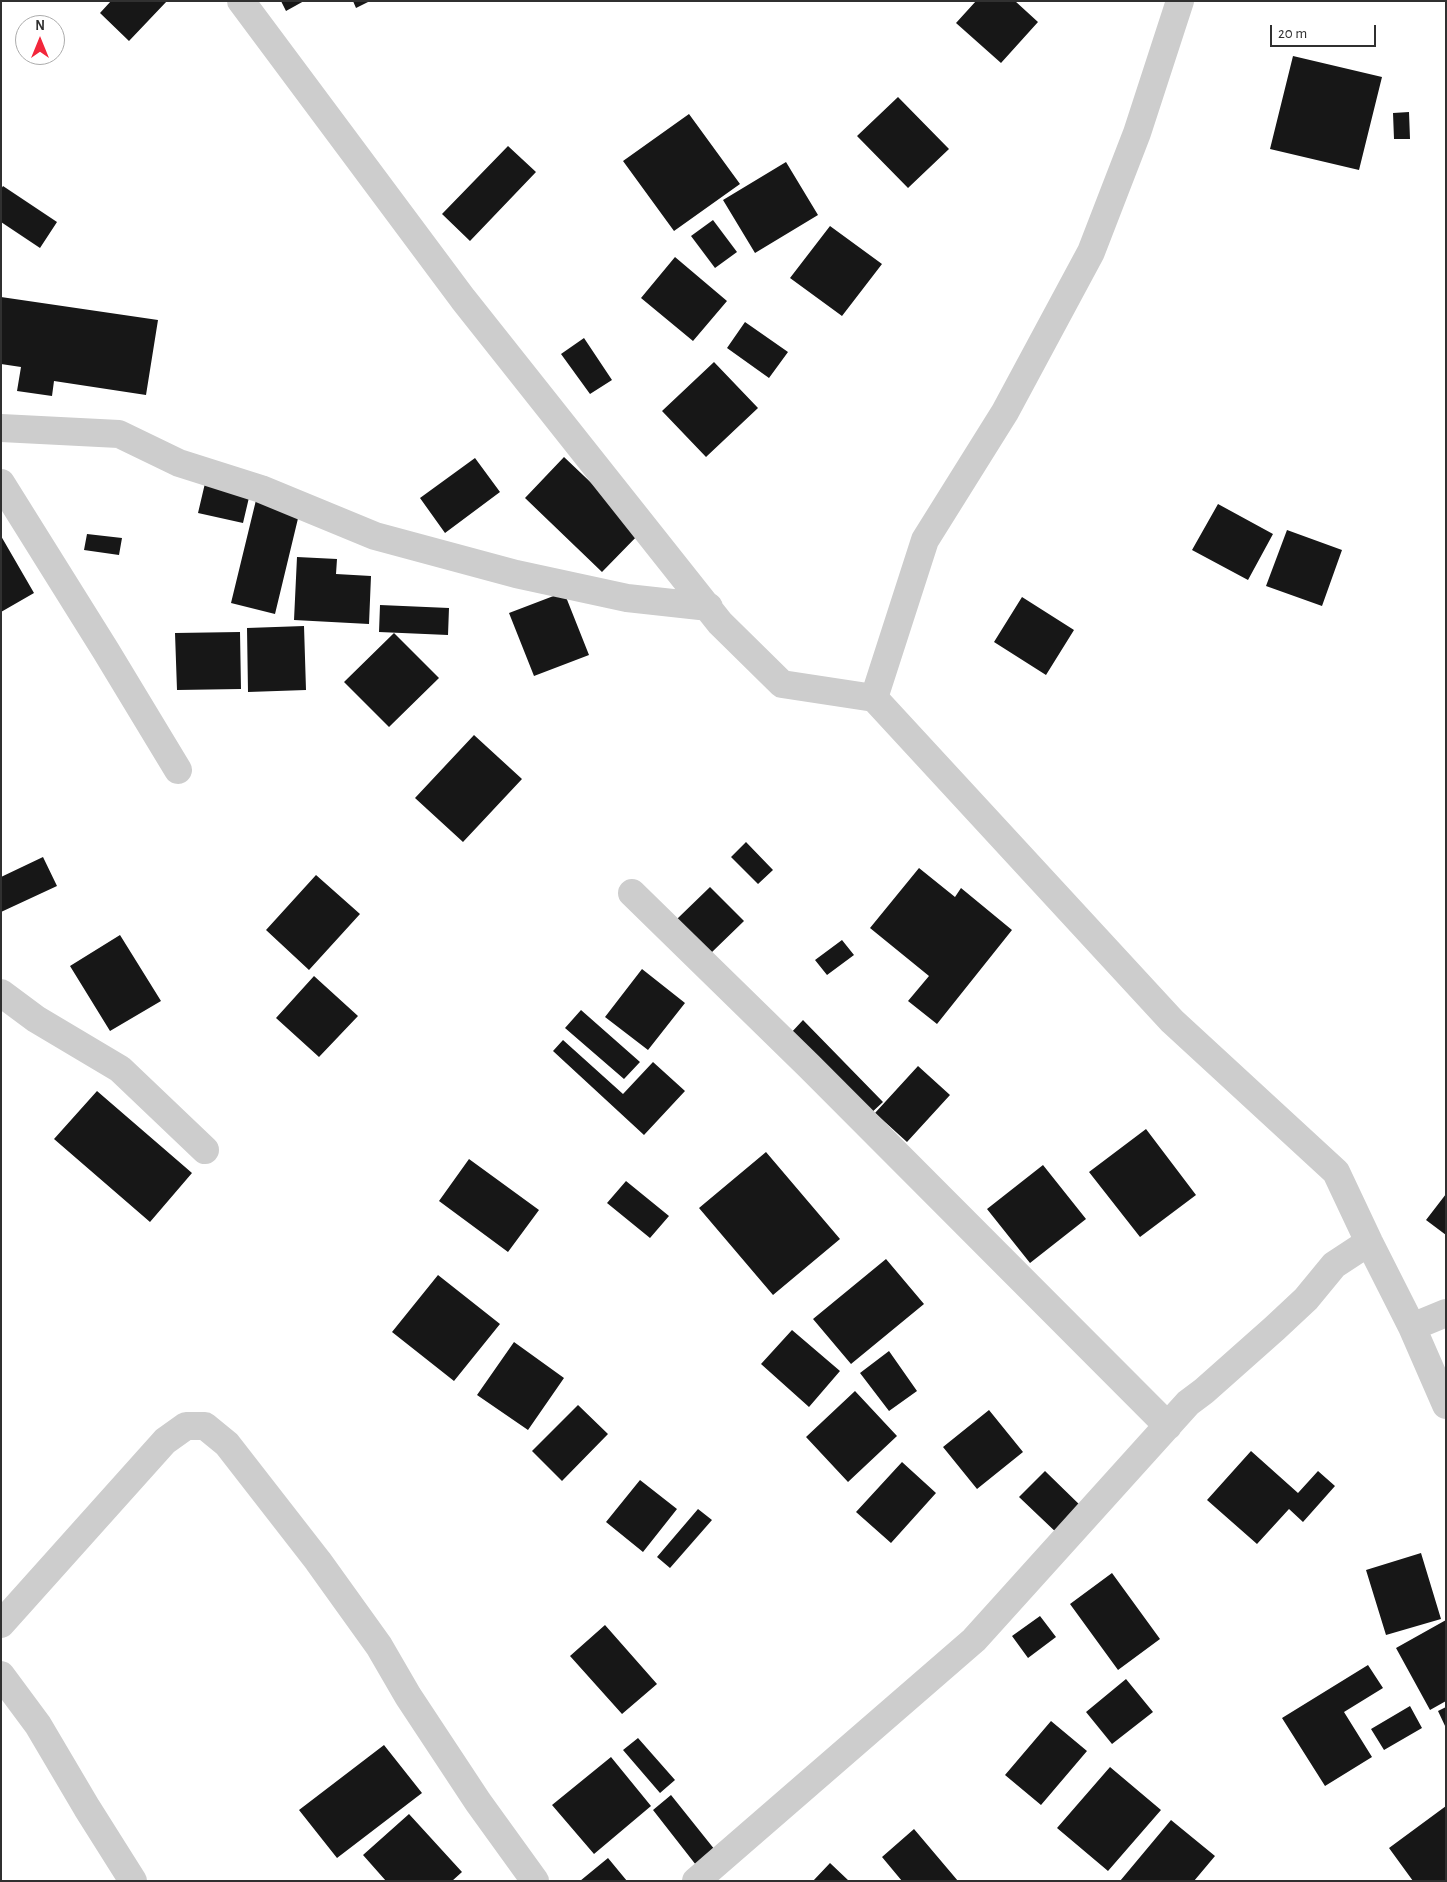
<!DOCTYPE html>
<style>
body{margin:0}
#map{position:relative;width:1447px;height:1882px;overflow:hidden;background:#fff;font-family:"Alegreya Sans",sans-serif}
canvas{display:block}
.frame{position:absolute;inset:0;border:2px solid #303030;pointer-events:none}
.north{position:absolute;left:15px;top:15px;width:50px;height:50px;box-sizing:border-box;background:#fff;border:1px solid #acacac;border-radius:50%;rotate:0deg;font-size:14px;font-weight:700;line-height:20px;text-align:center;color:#303030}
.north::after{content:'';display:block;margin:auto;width:18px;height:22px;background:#f2263b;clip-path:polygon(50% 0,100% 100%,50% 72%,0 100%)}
.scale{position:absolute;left:1270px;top:25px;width:106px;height:22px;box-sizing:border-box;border:2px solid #303030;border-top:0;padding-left:6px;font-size:15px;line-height:18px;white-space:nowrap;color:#303030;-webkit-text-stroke:4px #fff;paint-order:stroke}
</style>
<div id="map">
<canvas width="1447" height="1882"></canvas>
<div class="frame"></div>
<div class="north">N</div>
<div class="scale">20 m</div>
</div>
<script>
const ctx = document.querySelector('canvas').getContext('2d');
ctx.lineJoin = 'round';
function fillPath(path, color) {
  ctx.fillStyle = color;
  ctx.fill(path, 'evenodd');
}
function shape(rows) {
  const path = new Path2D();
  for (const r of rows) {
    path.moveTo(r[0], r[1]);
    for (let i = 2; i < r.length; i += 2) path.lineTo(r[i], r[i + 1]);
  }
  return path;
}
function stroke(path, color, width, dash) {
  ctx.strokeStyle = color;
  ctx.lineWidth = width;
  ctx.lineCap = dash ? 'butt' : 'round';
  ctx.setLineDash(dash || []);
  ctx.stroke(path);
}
const building = shape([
 [111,1,167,1,129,41,100,13],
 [281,1,304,1,286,11],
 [353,1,370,1,356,8],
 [976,1,1015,1,1038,22,1001,63,956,23],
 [1293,56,1382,77,1359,170,1270,149],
 [898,97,949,149,908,188,857,136],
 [1409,112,1410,139,1394,139,1393,113],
 [689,114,740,184,674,231,623,161],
 [508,146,536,172,470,241,442,214],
 [786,162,818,215,755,253,723,200],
 [3,186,57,222,40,248,1,222,1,189],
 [713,220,737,252,715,268,691,236],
 [830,226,882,264,842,316,790,278],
 [675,257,727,301,693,341,641,298],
 [1,297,158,320,146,395,54,381,52,396,17,391,21,367,1,364],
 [745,322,788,352,769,378,727,348],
 [584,338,612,380,590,394,561,354],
 [714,362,758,408,706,457,662,411],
 [564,457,642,531,602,572,525,498],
 [475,458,500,492,445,533,420,498],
 [206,479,251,489,243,523,198,513],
 [257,496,301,506,275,614,231,603],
 [1218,504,1273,534,1248,580,1192,550],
 [1287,530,1342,550,1322,606,1266,586],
 [87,534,122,538,119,555,84,550],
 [1,536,34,593,1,612],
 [297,557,337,559,336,574,371,576,369,624,294,620],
 [564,592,589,655,534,676,509,613],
 [1022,597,1074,630,1046,675,994,642],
 [380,605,449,608,448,635,379,632],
 [304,626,306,690,248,692,247,628],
 [240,632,241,689,177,690,175,633],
 [394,633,439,678,389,727,344,682],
 [474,735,522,779,463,842,415,798],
 [746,842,773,870,758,884,731,857],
 [43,857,57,886,1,912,1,877],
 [919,868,955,897,961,888,1012,930,937,1024,908,1001,929,976,870,928],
 [316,875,360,914,309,970,266,930],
 [710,887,744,921,710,954,677,919],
 [120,935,161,1001,110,1031,70,966],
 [842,940,854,955,827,975,815,960],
 [642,969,685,1003,648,1050,605,1017],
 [314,976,358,1016,319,1057,276,1018],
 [581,1010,640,1062,624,1079,565,1028],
 [803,1020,883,1102,869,1115,790,1034],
 [563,1040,623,1094,653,1062,685,1091,644,1135,553,1051],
 [918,1066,950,1095,907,1142,875,1113],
 [97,1091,192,1173,150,1222,54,1139],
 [1146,1129,1196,1195,1140,1237,1089,1172],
 [766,1152,840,1239,773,1295,699,1208],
 [469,1159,539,1210,508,1252,439,1201],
 [1043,1165,1086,1219,1030,1263,987,1209],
 [626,1181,669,1216,650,1238,607,1203],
 [1446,1194,1446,1235,1426,1220],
 [886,1259,924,1304,851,1364,813,1319],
 [438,1275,500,1324,454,1381,392,1332],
 [792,1330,840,1371,809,1407,761,1364],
 [514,1342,564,1378,528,1430,477,1395],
 [889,1351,917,1391,889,1411,860,1373],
 [855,1391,897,1436,848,1482,806,1437],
 [578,1405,608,1434,562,1481,532,1451],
 [989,1410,1023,1452,977,1489,943,1447],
 [1251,1451,1298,1493,1318,1471,1335,1486,1303,1522,1289,1509,1257,1544,1207,1500],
 [902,1462,936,1493,891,1543,856,1512],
 [1045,1471,1085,1510,1060,1536,1019,1497],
 [640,1480,677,1509,643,1552,606,1522],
 [698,1509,712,1520,670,1568,657,1557],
 [1421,1553,1441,1619,1386,1635,1366,1570],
 [1112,1573,1160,1639,1118,1670,1070,1604],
 [1040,1616,1056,1637,1028,1658,1012,1636],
 [1446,1620,1446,1701,1430,1710,1396,1648],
 [605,1625,657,1684,622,1714,570,1656],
 [1368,1665,1383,1688,1344,1712,1372,1757,1325,1786,1282,1718],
 [1126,1679,1153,1712,1112,1744,1086,1712],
 [1410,1706,1422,1728,1384,1750,1371,1729],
 [1446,1707,1446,1728,1438,1711],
 [1051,1721,1087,1751,1041,1805,1005,1775],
 [638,1738,675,1780,660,1793,623,1750],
 [384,1745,422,1793,337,1858,299,1810],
 [611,1757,651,1806,594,1854,552,1805],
 [1110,1767,1161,1810,1108,1871,1057,1828],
 [671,1795,715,1850,696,1865,653,1810],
 [1446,1806,1446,1881,1413,1881,1389,1848],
 [409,1814,462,1872,452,1881,386,1881,363,1855],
 [1171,1820,1215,1856,1194,1881,1120,1881],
 [914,1829,958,1881,902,1881,882,1857],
 [608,1858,627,1881,580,1881],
 [830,1863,849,1881,813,1881]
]);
const minor = shape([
 [241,1,463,299,720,623,782,684,874,698,1172,1021,1336,1172,1369,1242,1412,1327,1446,1405],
 [1,428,119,434,179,463,261,489,375,536,516,574,627,598,709,607],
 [1,483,106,651,178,770],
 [874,698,925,540,1005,412,1091,252,1137,133,1180,1],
 [632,893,809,1066,1168,1426],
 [1,993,36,1019,120,1069,205,1150],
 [1412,1327,1446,1313],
 [1,1624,165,1441,186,1426,205,1426,227,1444,318,1561,379,1646,408,1696,478,1802,535,1881],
 [1,1675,38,1725,87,1808,133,1881],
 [696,1881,974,1640,1188,1403,1204,1391,1275,1328,1306,1299,1334,1265,1369,1242]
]);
fillPath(building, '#171717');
stroke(minor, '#cdcdcd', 28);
</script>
